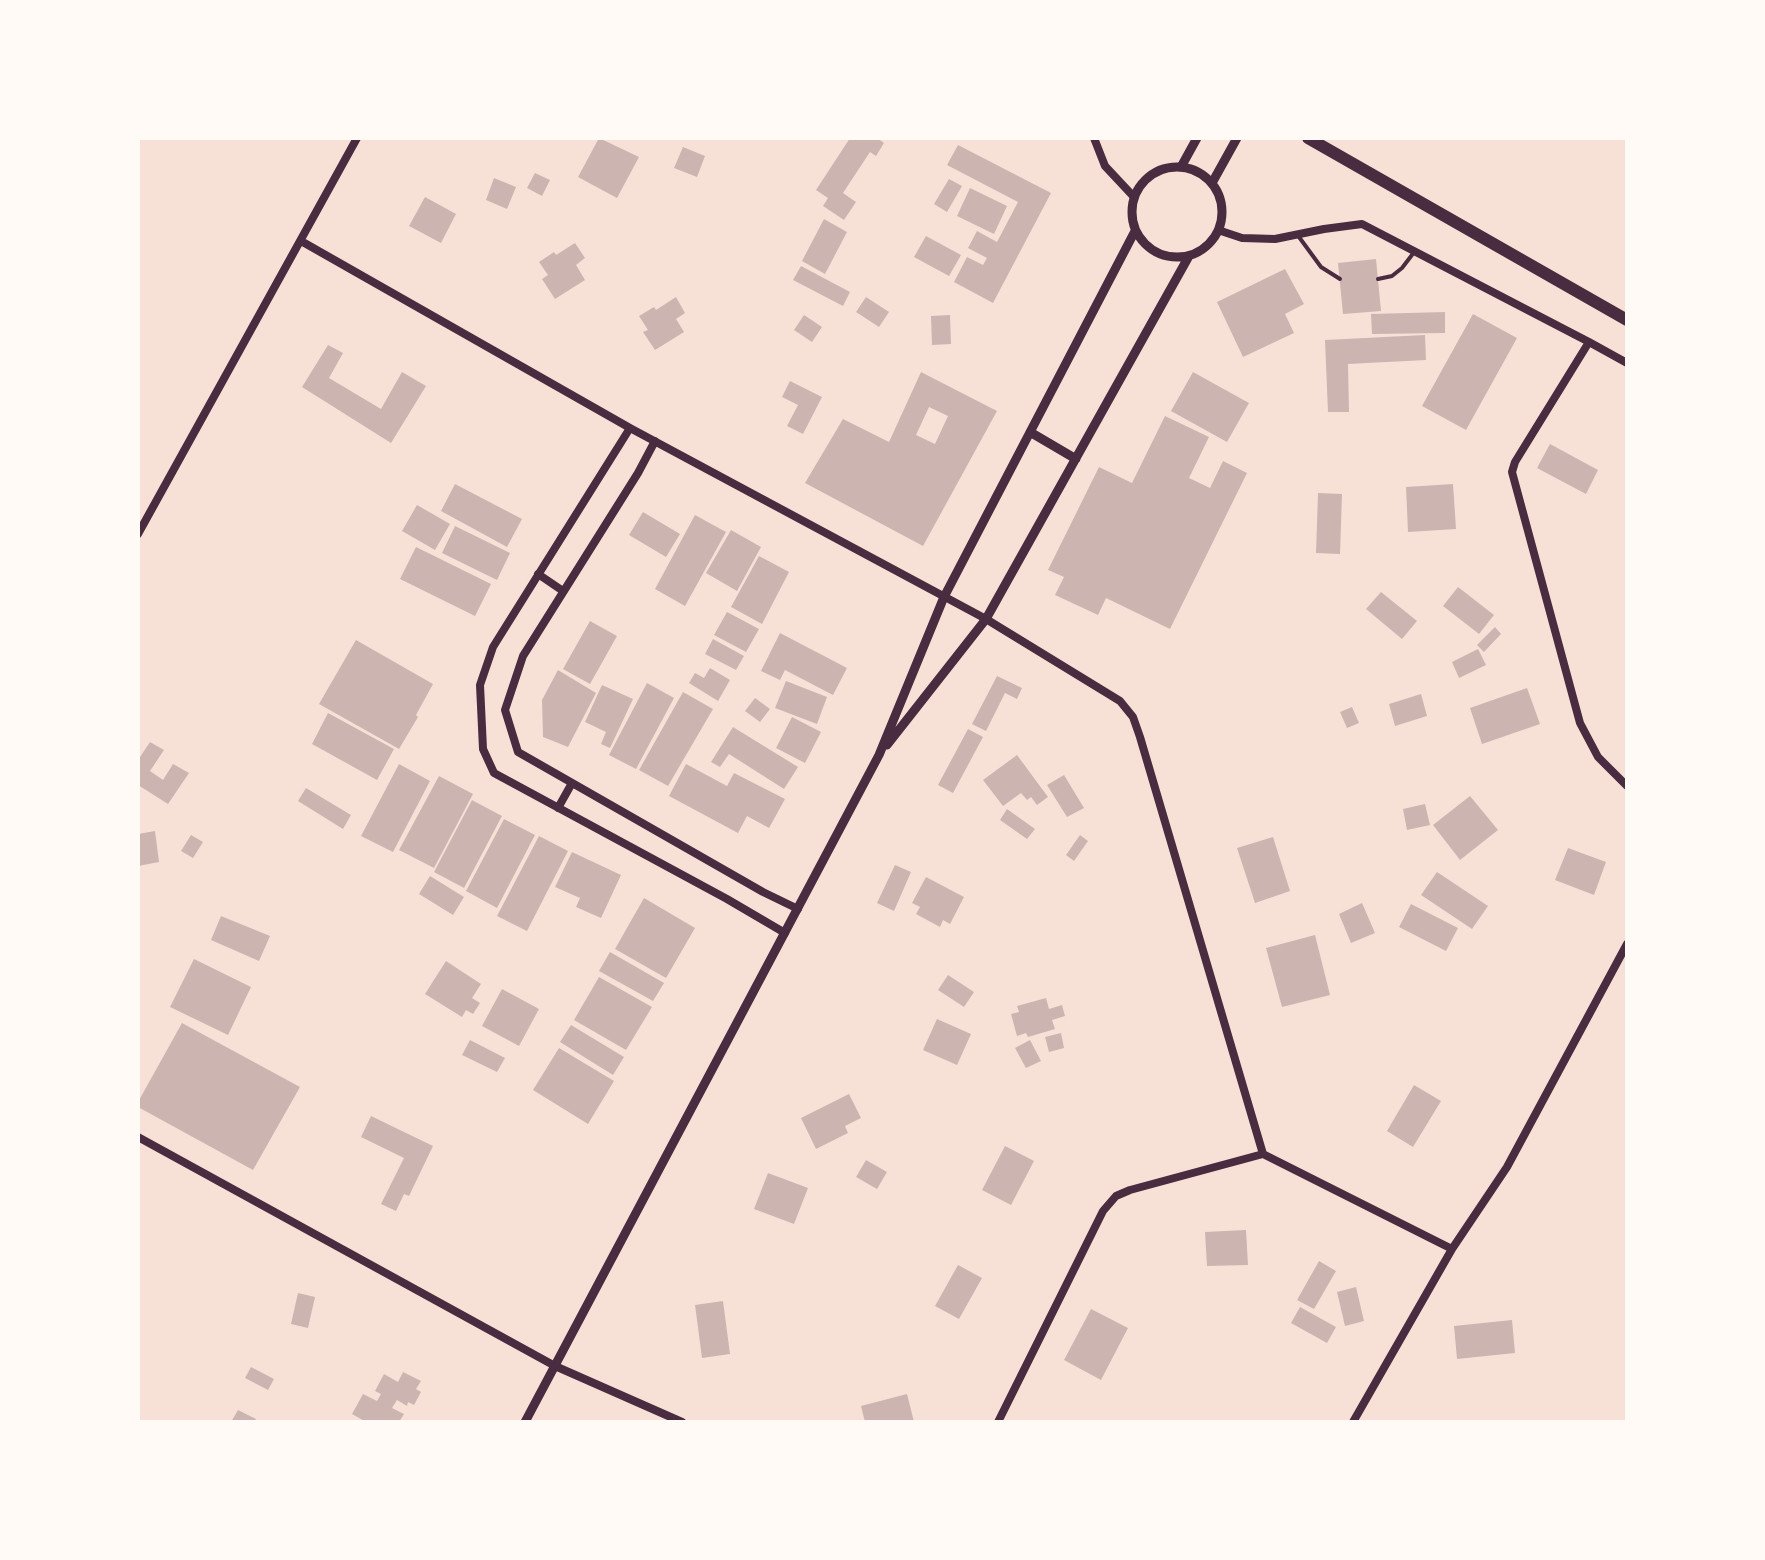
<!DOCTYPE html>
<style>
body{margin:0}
#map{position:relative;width:1765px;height:1560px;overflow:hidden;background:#f7e1d7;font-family:Manrope,sans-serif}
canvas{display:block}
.frame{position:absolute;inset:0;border:140px solid #fffaf5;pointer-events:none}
</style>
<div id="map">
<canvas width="1765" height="1560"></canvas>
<div class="frame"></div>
</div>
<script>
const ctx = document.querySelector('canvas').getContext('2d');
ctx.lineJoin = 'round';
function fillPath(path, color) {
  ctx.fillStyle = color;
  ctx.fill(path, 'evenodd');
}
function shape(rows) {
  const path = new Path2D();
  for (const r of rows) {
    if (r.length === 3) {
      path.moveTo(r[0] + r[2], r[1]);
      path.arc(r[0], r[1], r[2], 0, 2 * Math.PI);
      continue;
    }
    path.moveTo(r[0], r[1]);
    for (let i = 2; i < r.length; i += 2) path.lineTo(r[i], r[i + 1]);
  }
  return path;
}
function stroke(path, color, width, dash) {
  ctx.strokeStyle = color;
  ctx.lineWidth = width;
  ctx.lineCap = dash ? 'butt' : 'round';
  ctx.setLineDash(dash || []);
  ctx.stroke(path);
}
const building = shape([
 [599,138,639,157,617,198,578,177],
 [850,138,877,138,884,143,876,156,870,152,843,193,856,202,844,220,823,206,828,198,816,190],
 [958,145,1051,193,993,303,954,282,967,257,983,265,987,258,968,248,977,231,997,242,1018,202,947,165],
 [683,147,705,156,697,177,674,168],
 [535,173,550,180,542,196,527,188],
 [494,178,516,187,507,209,486,200],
 [949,179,962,186,947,212,934,204],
 [970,188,1007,206,994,234,957,216],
 [425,197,456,214,441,243,409,226],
 [824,219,847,232,825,274,802,261],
 [926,236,961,255,949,276,914,257],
 [575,243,585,258,576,265,585,280,555,299,542,279,548,275,539,262,554,252,556,255],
 [1376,259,1381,311,1343,314,1338,263],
 [801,266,850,292,843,306,793,280],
 [1285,269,1304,304,1285,314,1294,333,1243,357,1217,302],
 [676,297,685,313,676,319,684,332,655,350,643,332,648,330,639,316,654,307,656,310],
 [866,297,889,312,879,327,856,312],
 [1445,312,1445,333,1372,334,1371,314],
 [1473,314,1517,338,1466,430,1422,406],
 [804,315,822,327,812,342,794,330],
 [950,315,951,344,932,345,931,316],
 [1425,335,1426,360,1348,364,1349,412,1328,412,1325,340],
 [328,345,343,353,329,378,381,409,402,372,426,386,391,443,302,387],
 [921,372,997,411,923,546,805,483,843,419,889,442],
 [929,407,948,416,935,444,916,435],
 [1193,372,1249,403,1227,442,1171,411],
 [790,381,822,397,803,434,787,426,798,405,782,397],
 [1165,416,1209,437,1189,478,1210,488,1223,461,1247,473,1170,629,1106,598,1098,615,1055,595,1064,577,1048,570,1099,467,1132,483],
 [1550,444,1598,470,1586,494,1537,468],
 [455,484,522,519,507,547,441,511],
 [1453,484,1456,529,1408,532,1406,487],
 [1318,493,1342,494,1340,554,1316,553],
 [417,505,450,524,435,550,402,531],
 [643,512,680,534,666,557,629,535],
 [695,515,726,532,685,606,655,589],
 [455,526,510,553,497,580,442,553],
 [731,530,761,547,737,591,706,573],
 [416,547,491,584,475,616,400,579],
 [759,556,789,572,762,624,731,607],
 [1458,587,1494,615,1479,634,1443,606],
 [1381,592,1417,621,1402,639,1366,609],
 [727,612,759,629,746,652,714,635],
 [590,621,617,636,590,684,563,669],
 [1495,627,1501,634,1484,652,1477,645],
 [780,633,847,668,833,695,785,670,780,680,761,671],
 [713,639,744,656,736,670,705,654],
 [356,640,433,684,416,715,418,717,399,749,319,704],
 [1478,649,1486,665,1459,678,1452,662],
 [710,668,730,680,718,701,689,683,695,673,704,678],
 [558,670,596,693,568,747,543,737,542,700],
 [997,676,1022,688,1017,699,1005,693,986,731,972,724],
 [786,681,827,697,817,724,775,708],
 [647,683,674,698,636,769,609,755],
 [602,685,633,699,610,748,601,744,606,732,585,722],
 [1527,688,1540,724,1482,744,1470,708],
 [683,692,713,709,668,786,639,770],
 [1421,694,1427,716,1395,726,1389,704],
 [755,698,770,709,760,722,745,711],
 [1352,707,1359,723,1347,728,1340,712],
 [328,713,394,749,377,780,312,744],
 [792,717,821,732,805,763,776,748],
 [733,727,798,767,784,789,729,754,720,767,711,762],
 [968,729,983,737,953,793,938,785],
 [150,742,164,750,150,771,163,780,173,764,189,773,168,804,138,785,138,760],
 [1017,755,1048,797,1037,805,1031,797,1027,800,1021,793,1003,806,983,780],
 [399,764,430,781,393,852,361,836],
 [686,764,727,786,734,773,785,799,769,828,747,816,738,833,669,796],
 [1064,775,1084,808,1067,817,1047,785],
 [439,776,473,794,434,868,399,850],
 [306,788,351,815,343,829,298,801],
 [1470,796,1498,830,1460,860,1433,825],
 [472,800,502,816,464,888,434,872],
 [1425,804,1430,825,1407,830,1403,809],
 [1007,809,1035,829,1027,839,1000,820],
 [504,819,535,835,497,908,466,891],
 [155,831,159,862,138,866,138,834],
 [191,835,203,842,193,858,181,851],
 [1080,835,1088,841,1074,861,1066,855],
 [539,836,568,851,527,931,497,916],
 [1273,837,1290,891,1255,903,1237,848],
 [1568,848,1606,862,1594,895,1555,880],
 [572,852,621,875,601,918,576,907,580,898,555,887],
 [895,865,911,872,894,911,877,903],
 [1437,872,1488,906,1472,929,1421,895],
 [430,876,464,897,453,915,419,894],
 [926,877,964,897,950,924,943,920,940,927,916,914,920,907,912,903],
 [644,898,695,928,666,978,615,949],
 [1362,903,1375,933,1351,943,1339,914],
 [1411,904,1458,928,1446,951,1399,927],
 [221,916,270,936,259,961,211,940],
 [1315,935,1330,995,1282,1007,1266,948],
 [610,952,664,983,653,1001,599,971],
 [194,959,251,987,228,1035,170,1007],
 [446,961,481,984,472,998,480,1003,473,1014,466,1010,462,1017,425,994],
 [948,975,974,992,964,1007,938,990],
 [599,977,652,1007,626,1050,574,1020],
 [502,989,539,1009,519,1046,482,1026],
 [1046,998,1049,1009,1062,1005,1065,1016,1052,1020,1055,1029,1028,1037,1026,1033,1017,1036,1011,1014,1019,1012,1017,1006],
 [937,1019,971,1034,957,1065,923,1050],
 [182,1023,300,1087,253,1170,138,1107,138,1102],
 [571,1025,624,1057,613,1075,560,1042],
 [1061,1033,1064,1048,1049,1052,1045,1037],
 [470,1040,505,1058,497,1072,462,1055],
 [1030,1040,1041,1061,1026,1068,1015,1048],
 [559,1048,614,1081,588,1124,533,1090],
 [1414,1085,1441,1101,1413,1147,1387,1131],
 [849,1094,861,1118,845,1126,848,1133,816,1149,801,1118],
 [371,1116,433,1146,409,1196,404,1194,396,1211,381,1204,404,1158,361,1137],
 [1005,1146,1034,1161,1011,1205,982,1190],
 [866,1160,887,1172,877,1189,856,1177],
 [768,1173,808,1188,794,1224,754,1209],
 [1246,1230,1248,1265,1207,1266,1205,1232],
 [1319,1261,1336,1271,1314,1309,1297,1300],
 [958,1265,982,1278,959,1319,935,1306],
 [1356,1287,1364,1321,1345,1326,1337,1292],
 [298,1293,315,1297,308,1328,291,1324],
 [723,1301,730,1354,702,1358,695,1305],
 [1300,1307,1336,1327,1327,1343,1291,1323],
 [1091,1309,1128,1328,1101,1380,1064,1360],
 [1512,1320,1515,1353,1457,1359,1454,1326],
 [251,1367,274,1379,268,1390,245,1378],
 [403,1372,421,1381,416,1389,421,1392,414,1405,408,1402,407,1406,397,1400,392,1408,404,1414,399,1422,366,1422,352,1414,363,1394,377,1401,381,1394,375,1391,384,1374,398,1382],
 [907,1394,914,1422,865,1422,861,1406],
 [238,1410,256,1419,254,1422,231,1422]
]);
const service = shape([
 [1299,237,1321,267,1340,279],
 [1378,279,1392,276,1402,268,1415,251]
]);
const minor = shape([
 [1094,138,1105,166,1134,197],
 [1218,230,1242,238,1275,239,1324,229,1362,224,1589,342,1627,363],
 [301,241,630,428,986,619,1120,701,1133,717,1140,737,1263,1154,1452,1249],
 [1589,342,1515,462,1512,472,1580,723,1598,757,1627,786],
 [630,428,493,647,480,685,483,749,494,773,727,899,785,933],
 [655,441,638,473,523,656,505,710,518,752,763,892,798,909],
 [138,534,357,138],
 [538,574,563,591],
 [558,808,572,783],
 [138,1137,555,1366,682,1422],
 [998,1422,1103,1211,1116,1196,1130,1190,1263,1154],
 [1353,1422,1452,1249,1507,1167,1627,944]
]);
const tertiary = shape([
 [1181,167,1197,138],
 [1177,212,45],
 [1212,183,1237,138],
 [1030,432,1076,459],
 [887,745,986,619,1189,256],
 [525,1422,879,755,944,597,1135,231]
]);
const trunk = shape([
 [1308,138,1627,320]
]);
fillPath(building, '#ccb4b1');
stroke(service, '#4a2c40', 4);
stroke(minor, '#4a2c40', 8);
stroke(tertiary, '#4a2c40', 9);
stroke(trunk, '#4a2c40', 12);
</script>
